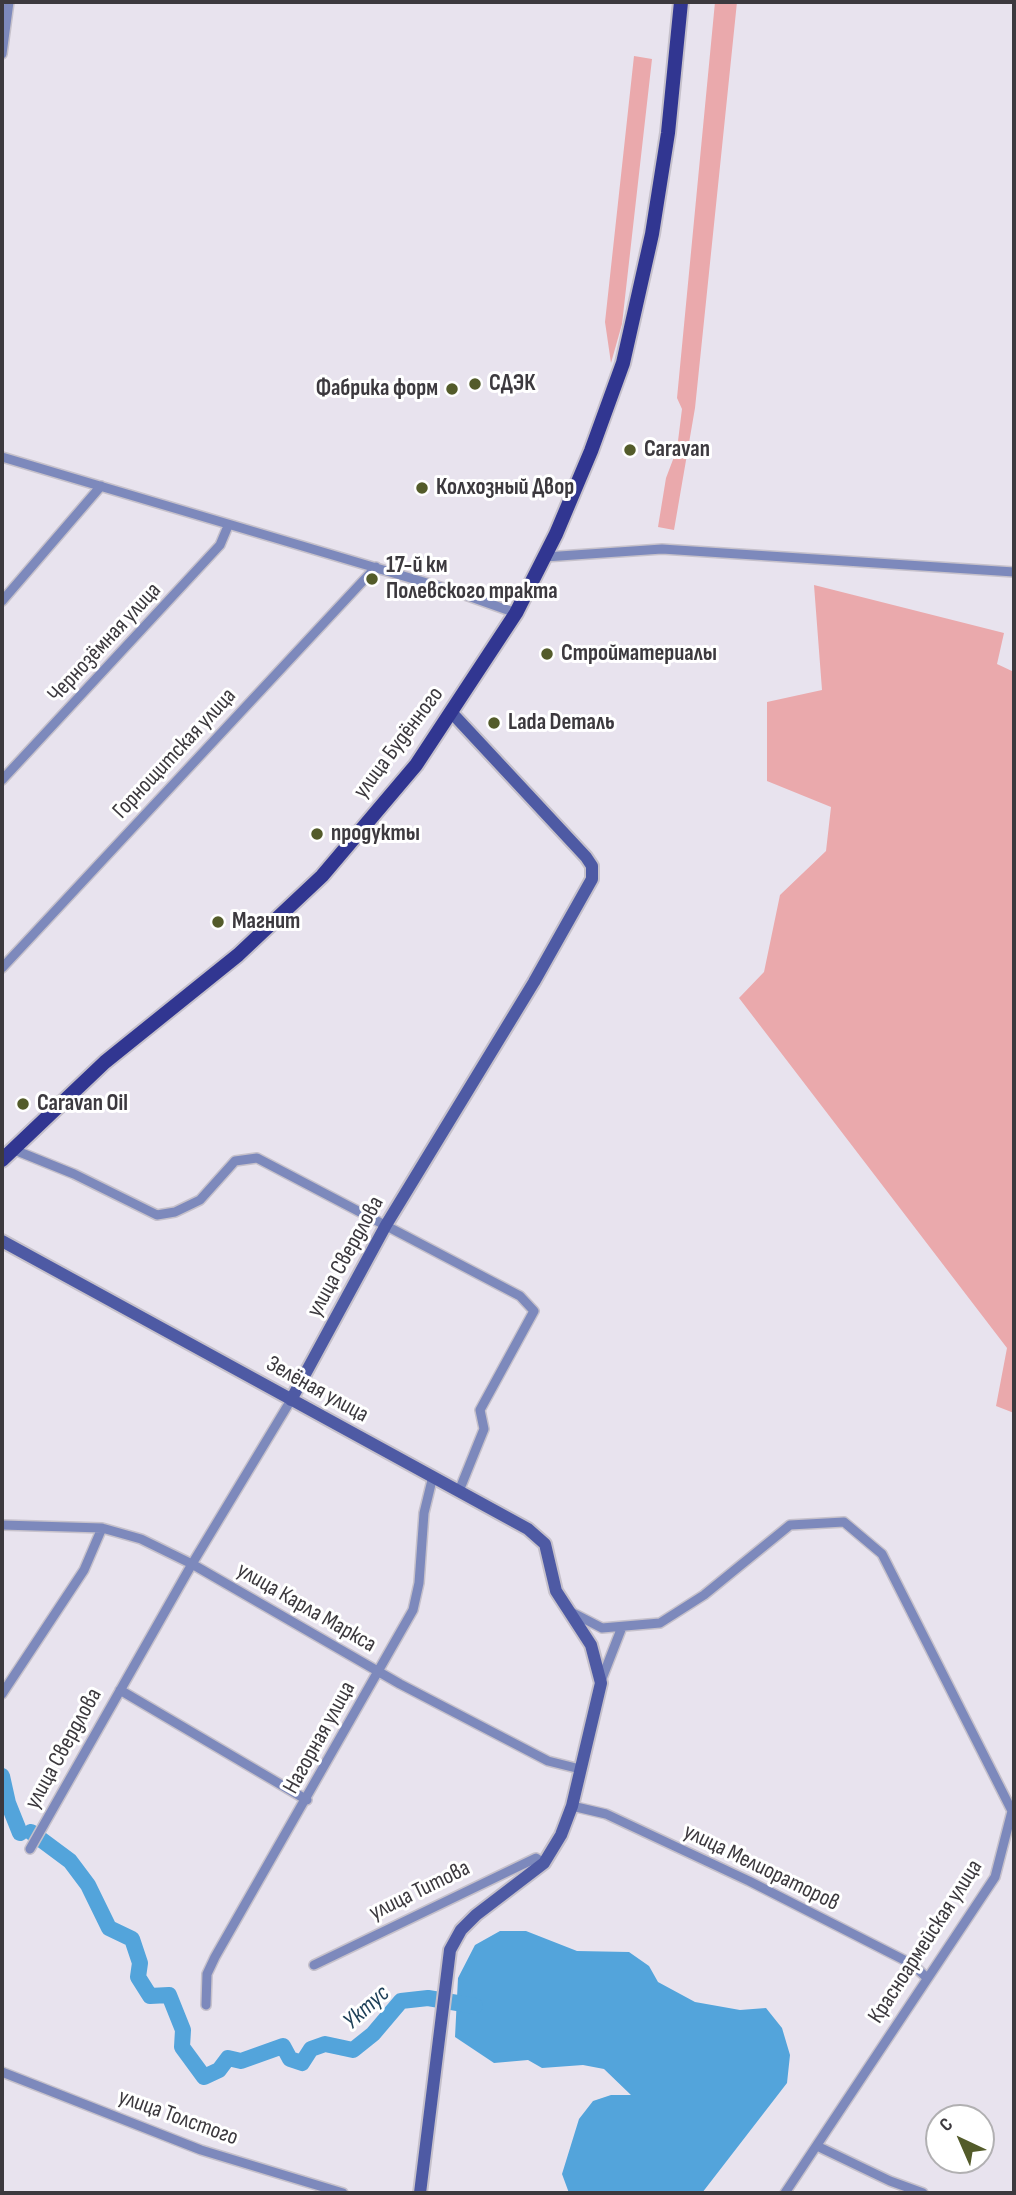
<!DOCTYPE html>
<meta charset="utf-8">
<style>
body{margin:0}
#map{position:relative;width:1016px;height:2195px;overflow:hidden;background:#e8e3ee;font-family:"Sofia Sans Condensed",sans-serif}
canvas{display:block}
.frame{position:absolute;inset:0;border:4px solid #3c393e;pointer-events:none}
.north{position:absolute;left:925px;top:2104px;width:70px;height:70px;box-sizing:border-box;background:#fff;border:2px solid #b1b0b2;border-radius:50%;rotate:316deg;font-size:19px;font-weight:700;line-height:28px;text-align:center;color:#3c393e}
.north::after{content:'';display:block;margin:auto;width:24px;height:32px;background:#535b2a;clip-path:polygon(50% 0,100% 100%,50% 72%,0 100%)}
</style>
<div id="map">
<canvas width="1016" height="2195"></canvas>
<div class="frame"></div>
<div class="north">С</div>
</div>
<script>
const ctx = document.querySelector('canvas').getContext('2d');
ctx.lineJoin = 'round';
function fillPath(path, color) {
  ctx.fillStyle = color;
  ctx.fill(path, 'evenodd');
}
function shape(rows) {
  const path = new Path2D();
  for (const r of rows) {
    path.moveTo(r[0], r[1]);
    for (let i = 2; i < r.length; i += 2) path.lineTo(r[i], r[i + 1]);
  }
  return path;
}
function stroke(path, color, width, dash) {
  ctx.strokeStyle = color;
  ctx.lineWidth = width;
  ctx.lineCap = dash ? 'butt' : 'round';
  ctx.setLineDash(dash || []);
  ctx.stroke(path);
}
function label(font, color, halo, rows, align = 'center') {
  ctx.font = font + ' "Sofia Sans Condensed",sans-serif';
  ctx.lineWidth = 6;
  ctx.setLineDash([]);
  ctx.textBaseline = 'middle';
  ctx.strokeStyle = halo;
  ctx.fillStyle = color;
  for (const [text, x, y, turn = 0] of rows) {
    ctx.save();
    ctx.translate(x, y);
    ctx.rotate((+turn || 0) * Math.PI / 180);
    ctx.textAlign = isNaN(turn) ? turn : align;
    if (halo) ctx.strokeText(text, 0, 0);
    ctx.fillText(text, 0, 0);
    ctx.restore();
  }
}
const green = shape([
 [715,2,737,2,695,408,674,530,658,527,666,478,677,449,682,409,677,398],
 [634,56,652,59,622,324,611,363,605,322],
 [814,585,1004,633,997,664,1014,672,1014,1413,996,1406,1007,1348,739,998,764,972,780,895,826,851,831,807,767,781,767,702,822,690]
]);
const water = shape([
 [500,1931,526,1931,577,1951,629,1952,649,1966,658,1982,695,2002,740,2010,766,2008,782,2028,790,2055,787,2083,702,2193,569,2193,562,2174,579,2119,593,2101,611,2095,631,2095,604,2069,583,2065,542,2068,528,2060,494,2063,455,2037,458,1978,475,1945]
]);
const river = shape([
 [2,1776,8,1803,20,1833],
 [31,1832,70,1861,88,1885,109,1928,132,1939,140,1963,138,1977,150,1996,169,1995,183,2030,182,2047,204,2077,219,2070,228,2058,241,2061,283,2046,290,2059,302,2063,311,2049,325,2044,353,2050,373,2034,401,2001,428,1998,475,2006]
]);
const street = shape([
 [2,54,9,2],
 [2,457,454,591,516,613],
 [545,557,662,549,1014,572],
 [2,601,101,486],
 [2,780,220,545,228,526],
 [2,968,376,567],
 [12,1149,74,1174,157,1215,175,1212,200,1200,235,1161,257,1158,520,1296,534,1311,480,1410,484,1429,459,1491],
 [2,1525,102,1528,141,1539,192,1564,400,1684,548,1761,580,1769],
 [571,1612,602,1628,660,1623,704,1595,790,1525,844,1522,882,1554,1012,1811,995,1877,785,2193],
 [601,1681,622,1627],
 [120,1690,307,1800],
 [2,1694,84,1570,102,1528],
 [572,1806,606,1814,749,1881,912,1964,926,1977],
 [30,1849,192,1564,291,1400],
 [314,1965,536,1858,544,1863],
 [206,2005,207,1974,215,1957,413,1610,419,1583,424,1513,433,1476],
 [2,2072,201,2150,343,2193],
 [817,2146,890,2181,923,2193]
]);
const secondary = shape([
 [2,1241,528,1529,545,1544,556,1591,591,1645,601,1683,572,1806,561,1835,544,1863,476,1915,461,1930,450,1950,420,2193],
 [291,1400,386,1225,534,982,592,879,592,866,586,857,452,713]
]);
const primary = shape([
 [2,1160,105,1062,238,955,322,876,416,765,516,613,556,534,591,451,623,363,652,234,668,133,681,2]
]);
const markers = [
 [475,384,7,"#535b2a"],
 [452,389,7,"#535b2a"],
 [630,450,7,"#535b2a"],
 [422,488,7,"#535b2a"],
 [372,579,7,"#535b2a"],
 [547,654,7,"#535b2a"],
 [494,723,7,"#535b2a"],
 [317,834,7,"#535b2a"],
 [218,922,7,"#535b2a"],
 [23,1104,7,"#535b2a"]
];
const poiNames = [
 ["СДЭК",489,384],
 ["Фабрика форм",438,389,"right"],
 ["Caravan",644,450],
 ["Колхозный Двор",436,488],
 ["17-й км",386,566],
 ["Полевского тракта",386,592],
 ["Стройматериалы",561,654],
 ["Lada Dеталь",508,723],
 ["продукты",331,834],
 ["Магнит",232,922],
 ["Caravan Oil",37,1104]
];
const streetNames = [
 ["Чернозёмная улица",105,643,-47],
 ["улица Будённого",399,743,-53],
 ["Горнощитская улица",175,754,-47],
 ["улица Свердлова",346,1257,-61],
 ["Зелёная улица",317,1390,29],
 ["улица Карла Маркса",306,1608,30],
 ["Нагорная улица",320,1738,-61],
 ["улица Свердлова",64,1749,-61],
 ["улица Мелиораторов",761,1868,26],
 ["улица Титова",420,1891,-26],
 ["Красноармейская улица",926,1942,-57],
 ["улица Толстого",178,2118,20]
];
const waterNames = [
 ["Уктус",367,2008,-42]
];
fillPath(green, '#eaa9ac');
fillPath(water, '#53a4db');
stroke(river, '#53a4db', 16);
stroke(street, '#c6c1cb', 12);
stroke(secondary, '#c6c1cb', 16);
stroke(primary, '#c6c1cb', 18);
stroke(street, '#7d89bc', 9);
stroke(secondary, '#4e5aa4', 12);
stroke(primary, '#313691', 14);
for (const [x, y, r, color] of markers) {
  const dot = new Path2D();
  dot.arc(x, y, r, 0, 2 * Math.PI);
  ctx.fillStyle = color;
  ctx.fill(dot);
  stroke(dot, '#fff', 2.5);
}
label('bold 23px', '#3c393e', '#fff', poiNames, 'left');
label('23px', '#3c393e', '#fff', streetNames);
label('italic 24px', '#1e4058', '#fff', waterNames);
</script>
